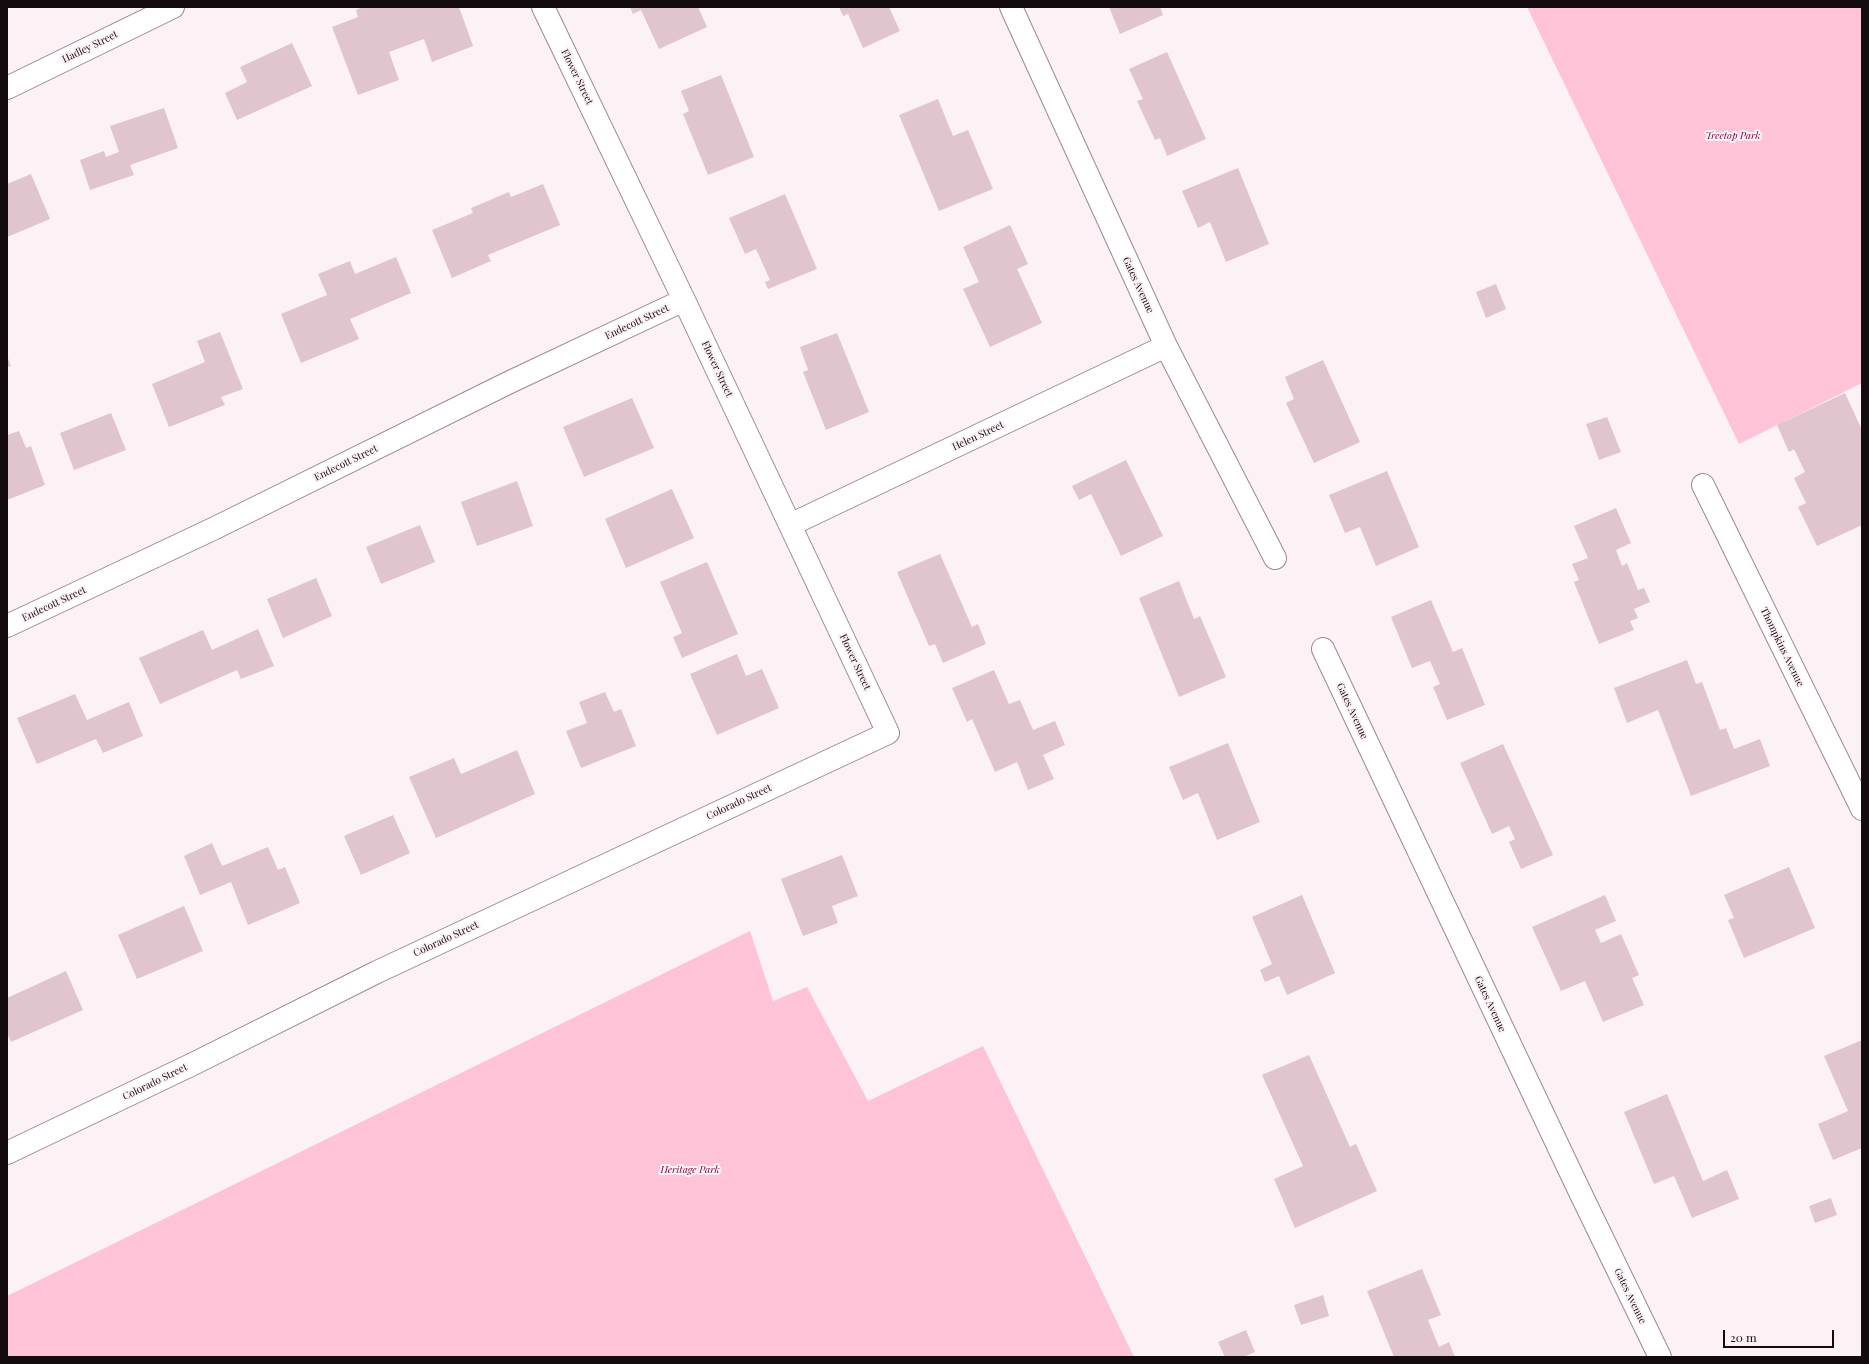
<!DOCTYPE html>
<style>
body{margin:0}
#map{position:relative;width:1869px;height:1364px;overflow:hidden;background:#fcf1f4;font-family:"Playfair Display",serif}
canvas{display:block}
.frame{position:absolute;inset:0;border:8px solid #130b0e;pointer-events:none}
.scale{position:absolute;left:1723px;top:1330px;width:111px;height:18px;box-sizing:border-box;border:2px solid #130b0e;border-top:0;padding-left:5px;font-size:12px;line-height:14px;white-space:nowrap;color:#130b0e;-webkit-text-stroke:3px #fcf1f4;paint-order:stroke}
</style>
<div id="map">
<canvas width="1869" height="1364"></canvas>
<div class="frame"></div>
<div class="scale">20 m</div>
</div>
<script>
const ctx = document.querySelector('canvas').getContext('2d');
ctx.lineJoin = 'round';
function fillPath(path, color) {
  ctx.fillStyle = color;
  ctx.fill(path, 'evenodd');
}
function shape(rows) {
  const path = new Path2D();
  for (const r of rows) {
    path.moveTo(r[0], r[1]);
    for (let i = 2; i < r.length; i += 2) path.lineTo(r[i], r[i + 1]);
  }
  return path;
}
function stroke(path, color, width, dash) {
  ctx.strokeStyle = color;
  ctx.lineWidth = width;
  ctx.lineCap = dash ? 'butt' : 'round';
  ctx.setLineDash(dash || []);
  ctx.stroke(path);
}
function label(font, color, halo, rows, align = 'center') {
  ctx.font = font + ' "Playfair Display",serif';
  ctx.lineWidth = 4;
  ctx.setLineDash([]);
  ctx.textBaseline = 'middle';
  ctx.strokeStyle = halo;
  ctx.fillStyle = color;
  for (const [text, x, y, turn = 0] of rows) {
    ctx.save();
    ctx.translate(x, y);
    ctx.rotate((+turn || 0) * Math.PI / 180);
    ctx.textAlign = isNaN(turn) ? turn : align;
    if (halo) ctx.strokeText(text, 0, 0);
    ctx.fillText(text, 0, 0);
    ctx.restore();
  }
}
const green = shape([
 [1527,7,1862,7,1862,383,1739,444],
 [750,931,773,1001,807,987,868,1101,983,1046,1134,1357,7,1357,7,1296]
]);
const building = shape([
 [363,7,459,7,473,46,432,62,424,39,389,52,399,80,358,95,332,27,358,17,356,10],
 [630,7,698,7,707,27,659,49,641,10,633,14],
 [839,7,889,7,900,31,863,48,848,14,843,16],
 [1109,7,1160,7,1163,15,1120,34],
 [292,43,312,86,237,120,225,93,247,82,240,67],
 [1167,52,1206,139,1167,156,1160,138,1155,140,1137,101,1143,99,1129,69],
 [721,75,754,157,708,175,683,114,689,111,681,91],
 [938,99,953,136,968,130,993,189,939,211,899,115],
 [164,108,178,148,130,165,134,175,90,190,80,160,104,151,106,157,119,152,110,126],
 [1238,168,1269,244,1226,262,1210,222,1198,228,1182,191],
 [31,174,50,219,7,237,7,184],
 [543,184,560,225,488,255,491,261,452,278,432,230,473,213,471,208,509,192,511,197],
 [785,194,817,269,768,289,765,282,770,280,756,249,745,254,729,218],
 [1010,225,1028,264,1017,269,1042,323,990,347,963,289,979,282,963,247],
 [396,257,411,293,350,319,359,339,301,363,281,314,327,295,318,274,350,261,355,274],
 [1496,284,1506,309,1486,318,1476,292],
 [220,332,243,389,221,397,225,405,169,427,152,384,205,362,197,341],
 [837,333,869,412,826,430,803,372,808,370,800,347],
 [7,356,11,366,7,367],
 [1323,360,1360,442,1314,463,1286,403,1294,399,1285,377],
 [1845,393,1862,430,1862,525,1817,546,1798,507,1806,503,1794,478,1805,472,1794,449,1789,452,1777,425],
 [632,398,654,448,584,477,563,427],
 [111,413,126,450,74,470,60,433],
 [1607,417,1621,452,1599,460,1586,424],
 [19,431,26,448,31,446,45,485,7,500,7,435],
 [1126,460,1163,536,1121,556,1091,494,1079,500,1072,486],
 [1387,471,1419,547,1376,566,1360,527,1345,533,1329,495],
 [517,481,533,526,477,546,461,502],
 [672,489,694,538,626,568,605,519],
 [1616,508,1631,543,1616,550,1622,566,1627,563,1638,590,1644,588,1650,602,1634,609,1638,618,1630,621,1634,630,1599,644,1574,582,1579,580,1572,564,1588,558,1574,526],
 [420,525,435,562,381,584,366,547],
 [940,554,972,627,978,624,986,644,943,663,935,644,929,646,897,572],
 [707,562,738,634,682,658,673,637,682,633,660,582],
 [316,578,332,616,283,638,267,599],
 [1179,581,1194,619,1200,616,1226,677,1179,697,1139,598],
 [1431,600,1453,652,1462,648,1485,705,1447,720,1433,687,1440,684,1430,661,1412,668,1391,617],
 [258,629,274,666,241,679,237,670,160,704,139,658,203,630,212,650],
 [737,654,746,676,762,669,779,708,717,735,690,674],
 [1687,660,1696,684,1702,682,1720,730,1726,728,1734,749,1760,739,1770,766,1691,796,1658,710,1627,723,1614,688],
 [994,670,1009,704,1020,700,1033,730,1055,721,1065,745,1043,755,1054,779,1028,790,1017,762,995,772,972,719,967,722,952,688],
 [605,692,614,712,621,709,636,746,581,768,566,731,587,723,579,702],
 [75,694,87,720,129,702,143,736,103,753,96,739,37,764,17,718],
 [1228,743,1260,822,1217,840,1198,793,1183,800,1169,767],
 [1503,744,1553,855,1521,869,1509,842,1515,839,1509,826,1492,834,1460,763],
 [517,750,535,794,436,838,409,777,454,758,461,774],
 [393,815,410,853,361,875,344,836],
 [212,843,222,866,268,847,278,870,285,867,300,903,248,925,231,882,200,895,184,856],
 [842,855,858,896,832,906,838,923,803,936,781,879],
 [1789,867,1815,928,1744,958,1728,920,1734,918,1724,895],
 [1302,895,1335,973,1287,995,1279,976,1265,982,1260,970,1272,964,1252,917],
 [1605,895,1616,921,1595,930,1601,943,1621,934,1639,975,1632,978,1644,1005,1603,1022,1585,981,1561,991,1532,927],
 [184,906,203,951,137,979,118,935],
 [66,971,83,1010,11,1042,7,1033,7,998],
 [1862,1040,1862,1148,1833,1160,1818,1124,1848,1111,1824,1056],
 [1309,1055,1350,1147,1356,1144,1377,1191,1295,1228,1274,1179,1303,1166,1262,1075],
 [1667,1094,1703,1181,1727,1170,1739,1199,1692,1218,1674,1176,1654,1184,1624,1112],
 [1831,1198,1837,1215,1815,1223,1809,1206],
 [1422,1269,1441,1315,1428,1320,1439,1347,1449,1342,1455,1357,1394,1357,1367,1291],
 [1323,1295,1329,1316,1301,1325,1294,1305],
 [1246,1330,1255,1352,1243,1357,1225,1357,1218,1342]
]);
const street = shape([
 [1011,7,1166,346,1275,558],
 [7,88,173,7],
 [1703,485,1862,809],
 [790,525,1166,346],
 [7,626,215,528,510,382,684,300],
 [1323,649,1578,1188,1660,1357],
 [7,1153,193,1064,377,972,888,733,684,300,543,7]
]);
const streetNames = [
 ["Hadley Street",90,47,-26],
 ["Flower Street",577,77,64],
 ["Gates Avenue",1138,285,65],
 ["Endecott Street",637,322,-25],
 ["Flower Street",717,369,65],
 ["Helen Street",978,436,-25],
 ["Endecott Street",346,463,-26],
 ["Endecott Street",54,604,-25],
 ["Thompkins Avenue",1782,647,64],
 ["Flower Street",855,662,65],
 ["Gates Avenue",1352,711,65],
 ["Colorado Street",739,802,-25],
 ["Colorado Street",446,939,-25],
 ["Gates Avenue",1490,1004,65],
 ["Colorado Street",155,1082,-26],
 ["Gates Avenue",1630,1296,64]
];
const parkNames = [
 ["Treetop Park",1733,136],
 ["Heritage Park",690,1170]
];
fillPath(green, '#fec3d7');
fillPath(building, '#e0c5ce');
stroke(street, '#a0868f', 24);
stroke(street, '#fff', 22);
label('10px', '#130b0e', '#fcf1f4', streetNames);
label('italic 10px', '#71023f', '#fcf1f4', parkNames);
</script>
